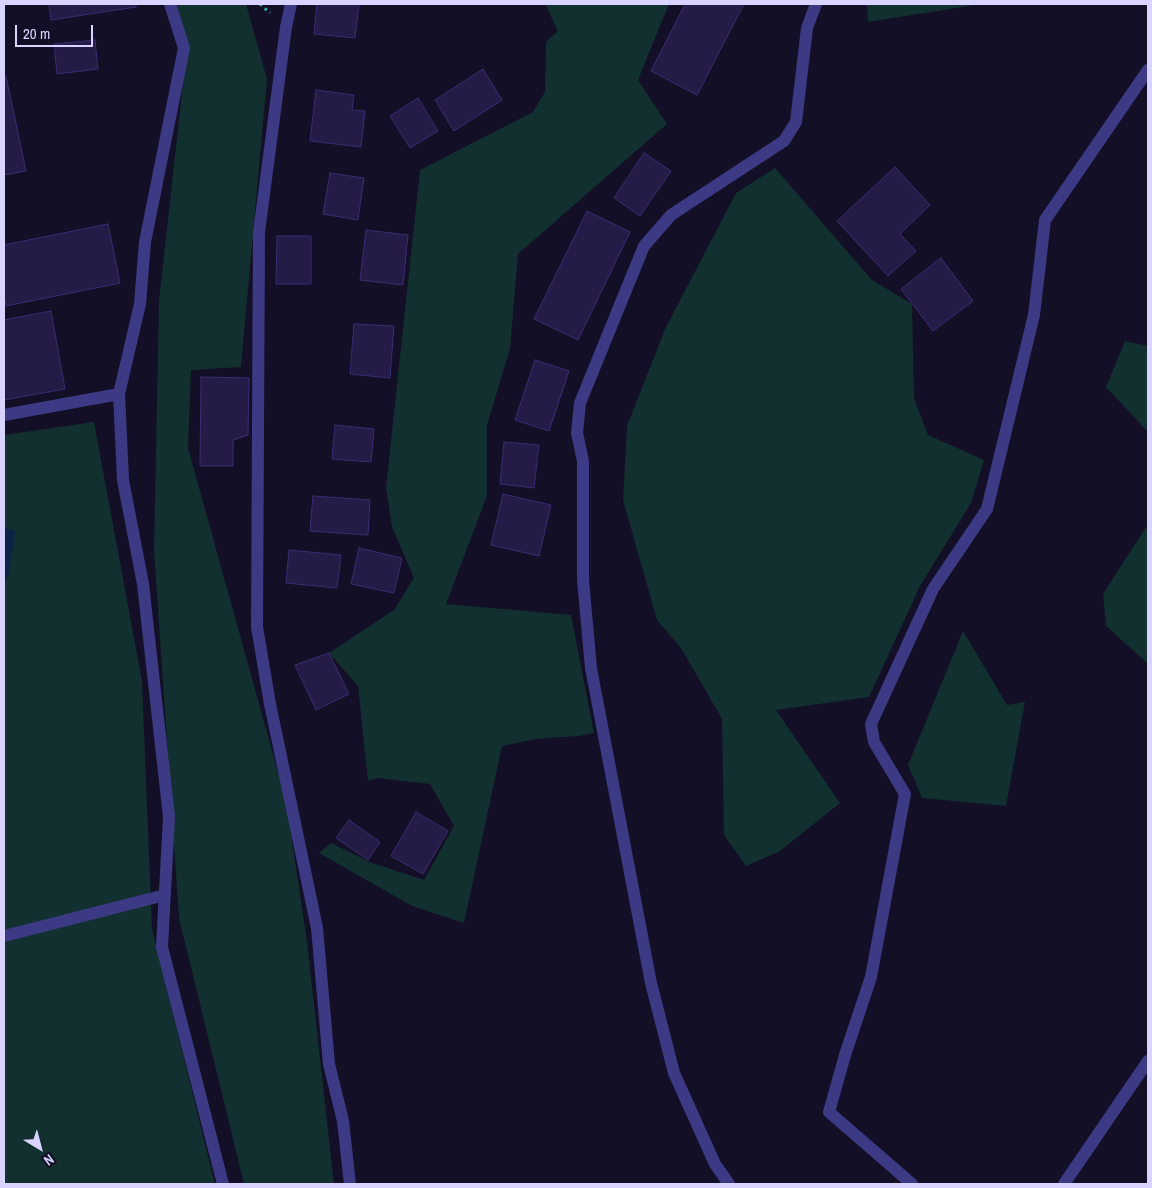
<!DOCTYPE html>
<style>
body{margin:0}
#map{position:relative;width:1152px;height:1188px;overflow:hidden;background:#130f26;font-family:"Archivo Narrow",sans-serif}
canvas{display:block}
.frame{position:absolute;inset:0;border:5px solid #d9d4ff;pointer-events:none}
.north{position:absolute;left:15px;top:1123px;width:50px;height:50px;-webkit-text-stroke:4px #130f26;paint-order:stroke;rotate:143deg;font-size:14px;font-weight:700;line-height:20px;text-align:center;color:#d9d4ff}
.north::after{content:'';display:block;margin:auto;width:18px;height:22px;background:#d9d4ff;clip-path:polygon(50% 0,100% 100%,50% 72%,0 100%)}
.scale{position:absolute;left:15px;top:25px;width:78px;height:22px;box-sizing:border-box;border:2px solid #d9d4ff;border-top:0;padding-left:6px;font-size:15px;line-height:18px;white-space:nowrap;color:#d9d4ff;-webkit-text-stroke:4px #130f26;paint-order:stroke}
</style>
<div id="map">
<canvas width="1152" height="1188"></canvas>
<div class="frame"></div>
<div class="north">N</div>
<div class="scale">20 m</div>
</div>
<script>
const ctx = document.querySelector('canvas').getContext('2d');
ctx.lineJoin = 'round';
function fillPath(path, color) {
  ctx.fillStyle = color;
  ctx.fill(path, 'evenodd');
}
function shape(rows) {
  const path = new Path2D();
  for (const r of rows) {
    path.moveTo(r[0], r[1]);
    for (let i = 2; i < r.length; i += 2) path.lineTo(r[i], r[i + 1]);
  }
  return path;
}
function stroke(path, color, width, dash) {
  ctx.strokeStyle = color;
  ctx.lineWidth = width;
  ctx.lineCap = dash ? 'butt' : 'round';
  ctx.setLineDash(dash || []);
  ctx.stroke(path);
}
const green = shape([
 [174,4,246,4,267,79,241,367,191,370,188,448,286,801,307,941,334,1184,244,1184,179,918,154,551,159,301,184,74],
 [545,4,669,4,638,80,667,124,518,254,510,349,487,425,487,496,446,604,571,615,594,733,578,736,536,739,502,746,464,923,412,906,319,853,331,843,372,863,424,880,454,826,430,784,377,778,368,781,358,686,329,653,394,610,414,578,392,527,386,488,420,170,533,112,545,92,546,42,558,31],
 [867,4,981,4,868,22],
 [775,168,872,280,912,304,914,398,928,435,984,460,971,503,920,586,869,697,776,710,840,803,780,851,746,866,724,835,722,719,681,648,657,620,623,500,627,426,665,329,736,193],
 [1125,341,1148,346,1148,432,1106,387],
 [94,422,142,681,152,929,215,1184,4,1184,4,435],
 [1148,524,1148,613,1147,663,1106,626,1103,594],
 [963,631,1007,705,1025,702,1006,806,922,798,908,765]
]);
const water = shape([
 [4,528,15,531,8,577,4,579]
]);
const building = shape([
 [49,4,136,4,136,7,51,20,49,4],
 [317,4,359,4,355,38,314,34,317,4],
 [685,4,744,4,697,95,651,71,685,4],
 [95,40,98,69,57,74,54,44,95,40],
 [483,69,502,100,454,131,435,100,483,69],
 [4,76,6,76,26,171,4,175,4,76],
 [316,90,354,95,352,110,365,111,361,147,310,141,316,90],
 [418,98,438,131,410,148,390,116,418,98],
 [644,153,671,171,640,216,614,198,644,153],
 [895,167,930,205,900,234,916,251,888,276,837,221,895,167],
 [330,173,364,178,358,220,323,214,330,173],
 [587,211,630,232,578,340,534,319,587,211],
 [108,224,120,283,6,306,4,296,4,245,108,224],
 [366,230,408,235,403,285,360,280,366,230],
 [277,236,311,236,311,284,276,284,277,236],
 [941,258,973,301,933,331,901,289,941,258],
 [51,311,65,389,4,400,4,320,51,311],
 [354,324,394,326,390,378,350,374,354,324],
 [535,360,569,371,549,431,515,420,535,360],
 [201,377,249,378,248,435,233,440,233,466,200,466,201,377],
 [335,425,374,429,371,462,332,459,335,425],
 [504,442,539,445,534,488,500,484,504,442],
 [503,494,551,505,539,556,491,545,503,494],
 [313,496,370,500,368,535,310,531,313,496],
 [359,548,402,558,394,593,351,584,359,548],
 [289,550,341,555,337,588,286,583,289,550],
 [329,653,349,694,316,710,295,665,329,653],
 [416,812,448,831,423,874,391,856,416,812],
 [349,820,380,842,368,860,336,838,349,820]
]);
const path = shape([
 [260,4,270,13]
]);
const street = shape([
 [170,4,184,48,145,242,140,304,119,394,123,480,143,584,169,817,162,947,223,1184],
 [291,4,286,27,259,232,257,627,270,704,317,928,329,1064,343,1121,350,1184],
 [4,415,119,394],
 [4,936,165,895],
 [729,1184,715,1164,674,1073,651,983,591,668,583,580,583,461,577,433,580,403,644,246,671,215,784,141,796,122,807,28,816,4],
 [912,1184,829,1112,845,1055,871,977,905,794,874,742,871,724,933,589,987,509,1034,315,1045,220,1148,70],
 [1064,1184,1148,1061]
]);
fillPath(green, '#12302f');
fillPath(water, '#0c2248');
fillPath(building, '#241b47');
stroke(building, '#3b2d73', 1);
stroke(path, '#2fb8b0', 3, [2.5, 4]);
stroke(street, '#3d3a85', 12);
</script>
